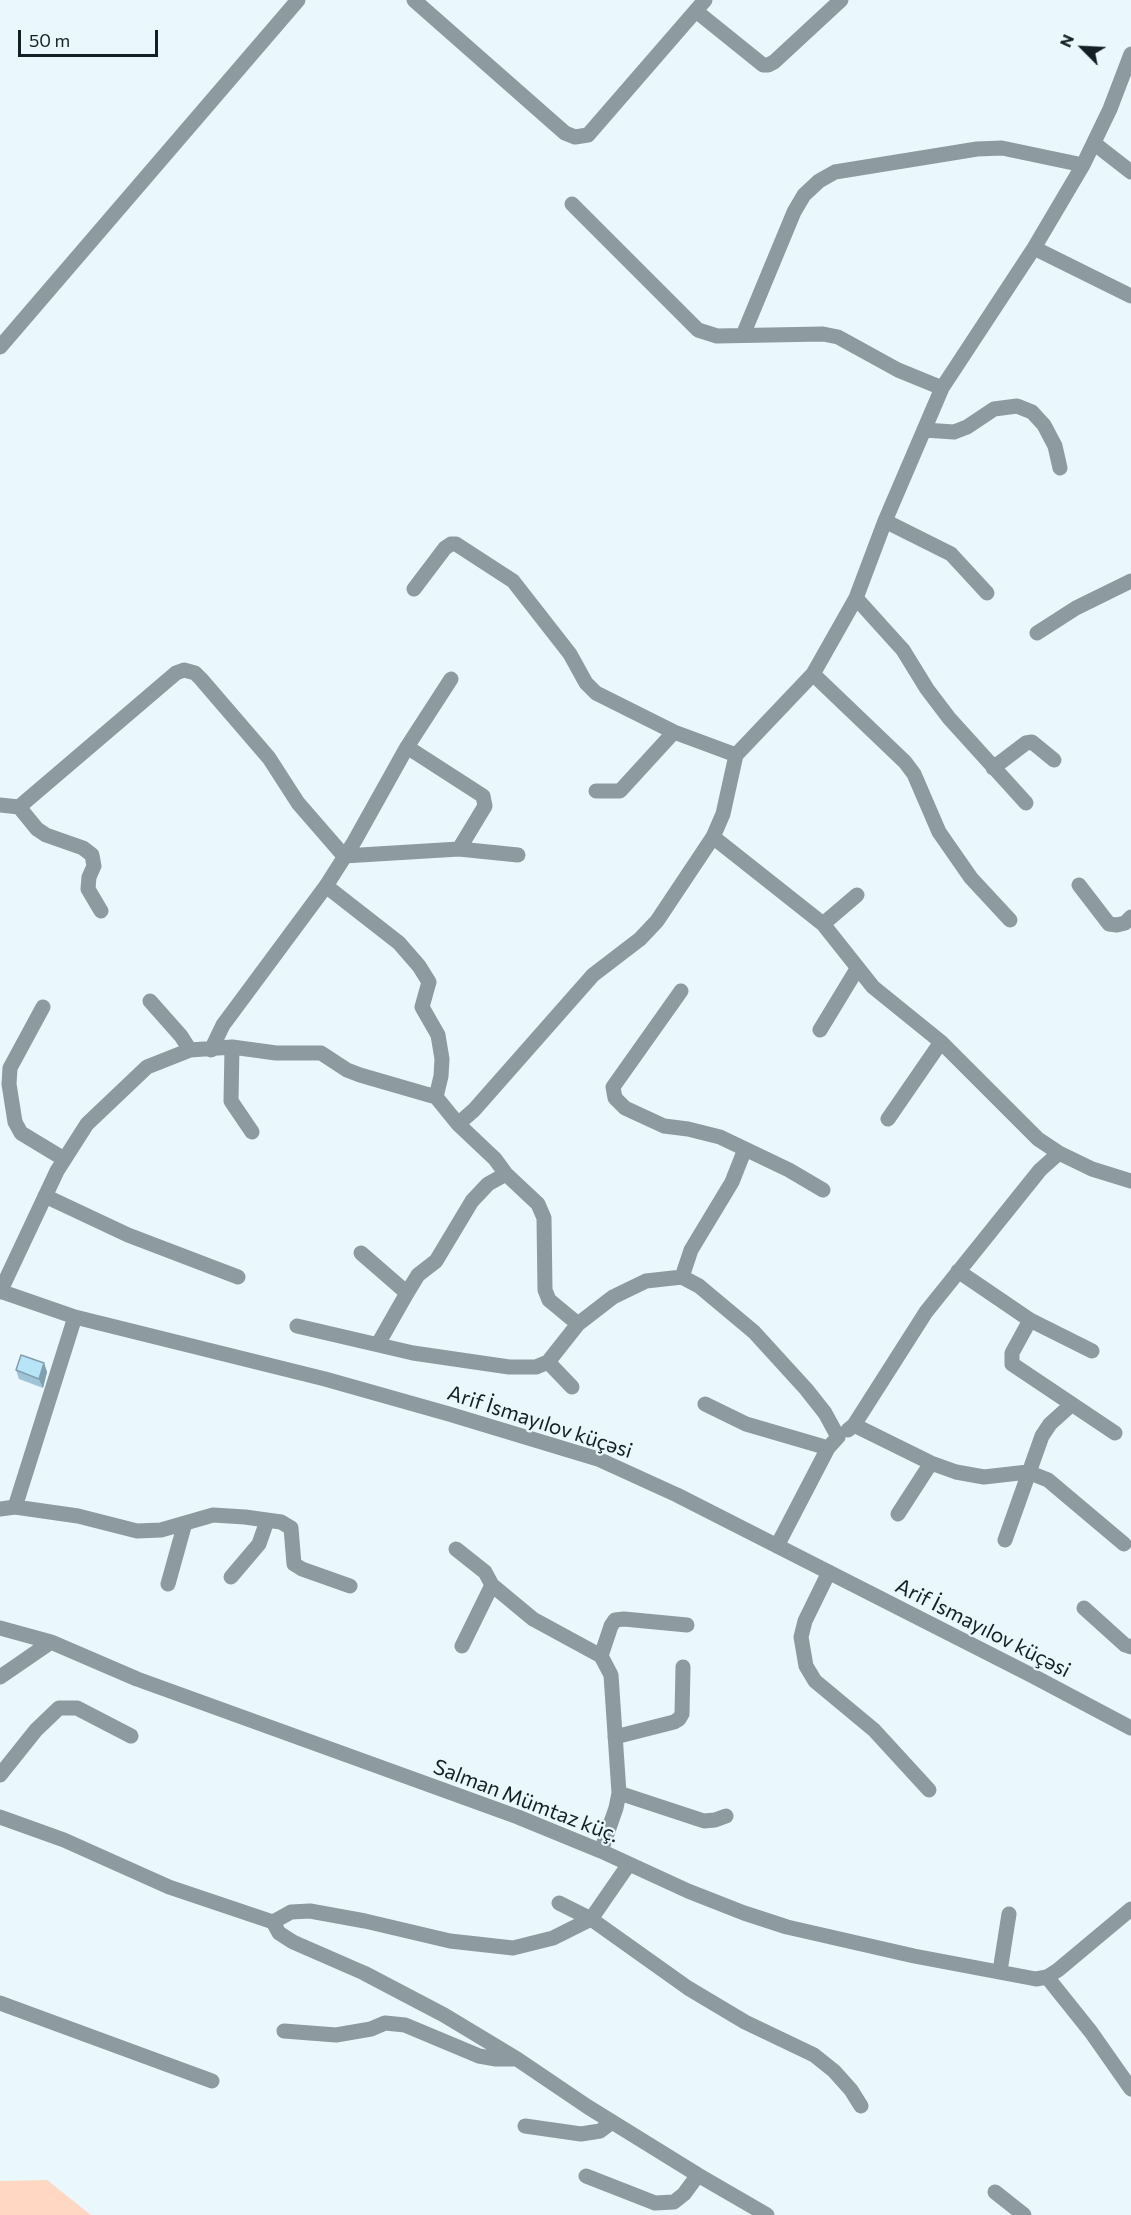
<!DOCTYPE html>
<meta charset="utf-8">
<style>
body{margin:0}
#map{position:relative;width:1131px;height:2215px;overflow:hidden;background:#eaf7fc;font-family:Commissioner,sans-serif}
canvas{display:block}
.north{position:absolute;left:1053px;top:18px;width:60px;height:60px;-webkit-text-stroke:4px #eaf7fc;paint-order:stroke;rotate:294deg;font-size:16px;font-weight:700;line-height:24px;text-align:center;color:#131f24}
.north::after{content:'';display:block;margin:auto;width:21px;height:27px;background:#131f24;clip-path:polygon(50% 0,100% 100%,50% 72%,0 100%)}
.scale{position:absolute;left:18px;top:30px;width:140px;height:27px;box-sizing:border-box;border:3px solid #131f24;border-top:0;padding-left:8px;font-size:18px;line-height:21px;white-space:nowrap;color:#131f24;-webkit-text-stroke:4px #eaf7fc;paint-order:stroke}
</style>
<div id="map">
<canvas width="1131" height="2215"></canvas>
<div class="north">N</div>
<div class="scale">50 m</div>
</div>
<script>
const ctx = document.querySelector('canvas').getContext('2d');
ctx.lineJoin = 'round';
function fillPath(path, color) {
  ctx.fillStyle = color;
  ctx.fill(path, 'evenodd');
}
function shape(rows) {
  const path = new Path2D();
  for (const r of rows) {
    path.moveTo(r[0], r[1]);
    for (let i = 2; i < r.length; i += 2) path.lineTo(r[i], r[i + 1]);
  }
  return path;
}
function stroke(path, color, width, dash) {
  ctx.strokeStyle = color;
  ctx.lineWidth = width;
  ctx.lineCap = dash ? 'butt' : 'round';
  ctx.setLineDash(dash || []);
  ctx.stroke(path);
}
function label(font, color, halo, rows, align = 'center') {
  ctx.font = font + ' Commissioner,sans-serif';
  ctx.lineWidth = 4.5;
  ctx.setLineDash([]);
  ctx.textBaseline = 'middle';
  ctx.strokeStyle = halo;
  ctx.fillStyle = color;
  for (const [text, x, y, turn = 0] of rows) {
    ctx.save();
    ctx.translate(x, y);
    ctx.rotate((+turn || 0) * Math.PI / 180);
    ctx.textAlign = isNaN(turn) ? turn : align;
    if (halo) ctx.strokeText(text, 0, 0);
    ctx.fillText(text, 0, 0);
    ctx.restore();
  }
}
const green = shape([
 [47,2180,91,2215,0,2215,0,2181]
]);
const minor = shape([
 [414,0,565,133,575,137,588,135,705,0],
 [696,11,763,65,768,65,774,62,841,0],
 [1095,144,1131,172],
 [572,204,698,330,717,336,823,334,838,337,898,370,942,388],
 [1034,248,1131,296],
 [743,335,794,212,804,195,819,181,835,172,977,149,1002,148,1083,165],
 [0,347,298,0],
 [924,430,954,432,967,427,994,409,1017,406,1032,412,1044,425,1055,446,1060,468],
 [885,521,951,554,987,593],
 [414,589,445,548,451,544,456,544,513,581,570,654,586,683,596,693,674,732,736,755],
 [856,598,903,650,927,689,949,718,1026,803],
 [1037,633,1076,608,1131,581],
 [813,674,905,762,914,774,939,832,971,878,1010,920],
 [407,747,451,679],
 [993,768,1026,743,1032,742,1054,760],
 [596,791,620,791,674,732],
 [0,805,19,807,37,829,46,835,83,848,92,855,94,866,89,877,88,889,101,911],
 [19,807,176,673,184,670,195,673,201,679,269,758,298,803,344,856,459,849,518,855],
 [713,837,823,924,873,987,941,1042,1038,1139,1059,1153,1092,1169,1131,1181],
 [1079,885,1109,924,1117,925,1125,923,1131,917],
 [326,886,399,943,419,966,429,982,422,1007,438,1035,442,1059,441,1076,436,1097],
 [823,924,857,895],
 [681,991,613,1087,615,1098,625,1108,664,1126,688,1129,720,1137,789,1170,823,1190],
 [150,1001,181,1036,190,1050],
 [43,1007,10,1068,9,1084,15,1122,21,1133,64,1159],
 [820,1030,857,969],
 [232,1047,231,1101,252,1132],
 [211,1050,223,1025,326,886,354,842,407,747,483,796,485,806,459,849],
 [888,1119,941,1042],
 [458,1124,474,1110,593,975,640,939,657,921,713,837,723,814,736,755,813,674,856,598,885,521,942,388,1034,248,1083,165,1110,109,1131,54],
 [45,1196,128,1235,238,1277],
 [361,1253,407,1293],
 [958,1271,1030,1320,1092,1351],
 [682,1277,691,1250,732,1182,745,1149],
 [0,1291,75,1317,325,1379,449,1414,598,1459,677,1495,1031,1675,1131,1728],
 [0,1292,57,1171,87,1124,147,1067,190,1050,232,1047,276,1053,321,1053,347,1070,360,1075,436,1097,458,1124,495,1159,506,1174,538,1204,544,1218,545,1290,549,1300,578,1324,613,1297,646,1281,682,1277,699,1286,754,1332,806,1389,825,1413,838,1437,828,1448,777,1546],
 [1030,1320,1012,1353,1012,1364,1115,1433],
 [297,1326,413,1353,509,1367,536,1367,548,1362,578,1324],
 [378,1344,407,1293,418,1275,436,1261,472,1201,488,1184,506,1174],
 [548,1362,572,1387],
 [705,1404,746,1424,828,1448],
 [854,1425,926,1312,1040,1170,1059,1153],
 [848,1430,854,1425,931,1463,956,1472,984,1477,1028,1472,1048,1480,1124,1544],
 [15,1507,75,1317],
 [0,1509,15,1507,78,1516,137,1531,161,1530,213,1515,245,1517,281,1522,291,1528,294,1564,302,1569,350,1586],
 [898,1514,931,1463],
 [1005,1540,1042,1436,1050,1424,1071,1405],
 [456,1549,485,1572,492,1585,533,1619,601,1656,611,1675,619,1793,616,1808,601,1851],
 [829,1572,805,1621,801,1637,806,1666,815,1681,874,1730,929,1790],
 [231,1577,259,1544,267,1521],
 [168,1584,185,1523],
 [1084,1608,1125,1645,1131,1647],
 [0,1628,51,1642,137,1679,518,1817,601,1851,688,1891,744,1913,787,1927,914,1956,1036,1979,1047,1977,1058,1970,1131,1909],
 [462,1646,492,1585],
 [601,1656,611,1626,615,1620,624,1619,687,1625],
 [0,1677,51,1642],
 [615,1737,674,1722,679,1719,682,1714,683,1667],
 [0,1775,36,1730,59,1708,77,1708,131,1736],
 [619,1793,704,1821,715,1820,726,1816],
 [0,1817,64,1840,169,1887,273,1922,279,1933,293,1942,364,1973,444,2015,517,2059,588,2107,698,2175,767,2215],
 [559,1903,591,1919,688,1988,745,2022,814,2055,834,2071,851,2090,861,2106],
 [273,1922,291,1912,310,1911,365,1921,450,1941,513,1948,553,1938,591,1919,629,1864],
 [1000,1971,1009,1914],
 [1047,1977,1091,2032,1131,2089],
 [0,2003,212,2081],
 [284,2031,336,2035,371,2029,385,2023,405,2025,479,2056,496,2059,517,2059],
 [525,2126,581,2134,600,2131,612,2122],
 [586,2176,655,2203,674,2202,684,2194,698,2175],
 [995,2192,1024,2215]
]);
const wall = shape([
 [44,1363,47,1372,43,1388,19,1379,16,1370]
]);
const shadedWall = shape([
 [44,1363,47,1372,43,1388,39,1379]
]);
const building = shape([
 [21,1355,44,1363,39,1379,16,1370,21,1355]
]);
const streetNames = [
 ["Arif İsmayılov küçəsi",540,1422,18],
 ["Arif İsmayılov küçəsi",983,1628,27],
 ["Salman Mümtaz küç.",526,1801,21]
];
fillPath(green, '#ffd7c2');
stroke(minor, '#8d9aa0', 15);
fillPath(wall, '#9ec4d5');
fillPath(shadedWall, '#81a0ae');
fillPath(building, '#b8e4f8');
stroke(building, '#81a0ae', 1.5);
label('21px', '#131f24', '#eaf7fc', streetNames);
</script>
